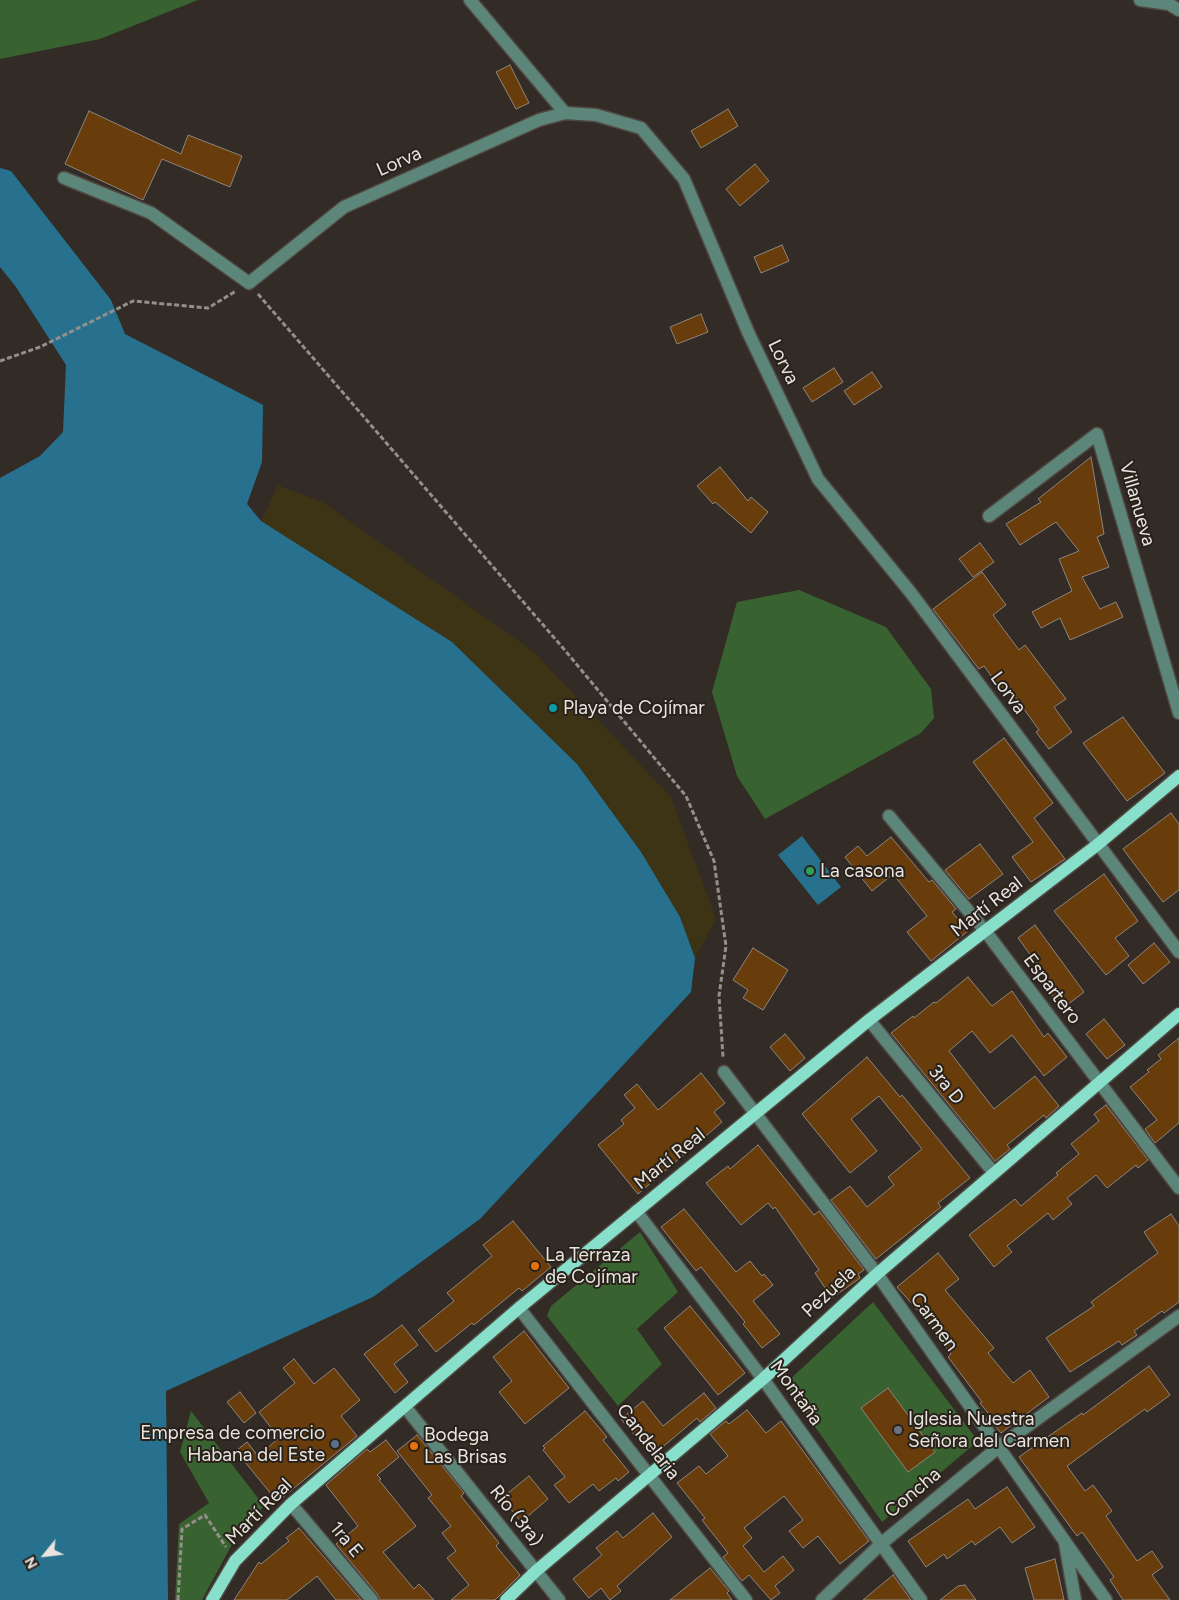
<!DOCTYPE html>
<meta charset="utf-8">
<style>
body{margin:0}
#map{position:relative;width:1179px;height:1600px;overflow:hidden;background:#332b25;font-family:Figtree,sans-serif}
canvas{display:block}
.north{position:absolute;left:20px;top:1530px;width:50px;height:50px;-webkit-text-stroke:4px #29221b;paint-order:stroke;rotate:241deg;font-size:14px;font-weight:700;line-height:20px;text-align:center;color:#e9e4e0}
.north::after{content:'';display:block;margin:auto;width:18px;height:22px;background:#e9e4e0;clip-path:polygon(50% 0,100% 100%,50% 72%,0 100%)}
</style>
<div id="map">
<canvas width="1179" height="1600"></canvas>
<div class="north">N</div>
</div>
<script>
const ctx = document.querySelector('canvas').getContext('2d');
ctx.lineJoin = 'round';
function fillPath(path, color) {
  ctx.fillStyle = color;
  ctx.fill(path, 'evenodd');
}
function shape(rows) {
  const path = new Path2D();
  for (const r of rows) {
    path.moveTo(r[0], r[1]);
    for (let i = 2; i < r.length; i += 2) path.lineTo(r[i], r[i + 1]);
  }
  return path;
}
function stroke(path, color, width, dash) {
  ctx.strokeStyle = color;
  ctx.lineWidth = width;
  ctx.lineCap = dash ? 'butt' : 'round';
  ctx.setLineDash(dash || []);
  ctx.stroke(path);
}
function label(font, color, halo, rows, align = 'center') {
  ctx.font = font + ' Figtree,sans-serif';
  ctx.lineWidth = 4;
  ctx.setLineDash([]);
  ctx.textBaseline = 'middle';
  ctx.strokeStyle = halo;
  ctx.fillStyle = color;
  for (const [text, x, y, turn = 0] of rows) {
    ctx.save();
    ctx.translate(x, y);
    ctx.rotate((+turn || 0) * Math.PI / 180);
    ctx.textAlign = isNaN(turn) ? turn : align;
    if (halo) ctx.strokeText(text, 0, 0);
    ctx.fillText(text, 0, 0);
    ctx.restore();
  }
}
const green = shape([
 [0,0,198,0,100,39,0,59],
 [799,590,886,627,931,689,934,718,921,733,765,819,737,776,712,692,737,602],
 [640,1232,678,1292,637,1329,662,1364,618,1406,547,1316,551,1306],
 [873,1302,978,1441,882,1522,785,1384],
 [191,1411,264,1506,235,1539,202,1600,175,1600,179,1524,209,1503,180,1452]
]);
const sand = shape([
 [278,485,324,503,534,652,671,797,716,919,695,958,680,917,641,852,577,764,452,642,261,521]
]);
const water = shape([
 [0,168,11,171,111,300,125,334,263,405,262,462,247,504,261,521,452,642,577,764,641,852,680,917,695,958,691,992,480,1219,373,1297,166,1391,168,1600,0,1600,0,478,40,456,63,432,66,365,16,287,0,267],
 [802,836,841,887,818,905,778,855]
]);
const building = shape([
 [510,65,529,103,516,109,496,72,510,65],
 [728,109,738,126,701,148,691,131,728,109],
 [89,111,181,154,188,135,242,156,230,187,162,159,143,200,65,164,89,111],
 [755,164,769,181,740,206,726,189,755,164],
 [782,245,789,261,761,273,754,257,782,245],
 [701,314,708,332,677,344,670,327,701,314],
 [834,368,843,382,812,402,803,388,834,368],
 [872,372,882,387,854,405,844,391,872,372],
 [1091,457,1104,534,1097,537,1109,567,1082,577,1100,609,1116,602,1123,617,1070,640,1060,618,1041,628,1032,612,1072,591,1059,559,1079,551,1056,522,1020,545,1006,524,1041,502,1038,499,1091,457],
 [720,467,748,501,751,497,768,512,751,533,715,502,713,504,697,486,720,467],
 [980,543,994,562,973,577,959,559,980,543],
 [982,572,1006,605,993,615,1019,650,1025,645,1066,699,1054,707,1072,732,1049,749,1036,732,1039,730,1008,687,1002,691,984,666,979,669,933,609,982,572],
 [1123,717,1165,773,1127,801,1083,743,1123,717],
 [1004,738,1053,803,1034,818,1065,859,1031,882,1012,857,1033,842,973,762,1004,738],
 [1171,813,1179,824,1179,890,1163,902,1123,849,1171,813],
 [891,837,929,882,932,880,956,909,952,912,968,931,931,961,907,932,927,916,893,874,872,891,845,857,858,846,867,856,891,837],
 [980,844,1003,874,969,899,945,870,980,844],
 [1104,874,1138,921,1115,938,1129,956,1106,975,1054,911,1104,874],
 [1035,925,1084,992,1062,1009,1046,987,1051,983,1018,938,1035,925],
 [1154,943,1170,962,1143,984,1128,965,1154,943],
 [753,948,788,970,763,1010,743,998,748,990,733,980,753,948],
 [968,977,992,1006,1012,991,1044,1037,1048,1033,1067,1057,1044,1076,1012,1035,990,1053,972,1031,949,1051,994,1109,1035,1076,1059,1106,1046,1118,1044,1115,1007,1145,1010,1149,995,1161,891,1033,913,1016,914,1018,934,1002,936,1003,968,977],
 [1104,1019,1125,1045,1107,1059,1086,1034,1104,1019],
 [785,1034,805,1058,790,1071,770,1047,785,1034],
 [1179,1038,1179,1123,1155,1143,1145,1129,1157,1120,1130,1087,1149,1072,1147,1070,1161,1059,1158,1055,1179,1038],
 [867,1057,900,1097,902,1095,970,1178,938,1203,941,1207,876,1259,831,1200,850,1186,867,1207,894,1185,888,1177,922,1149,879,1096,851,1119,877,1151,850,1173,802,1114,867,1057],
 [701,1073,725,1103,714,1112,722,1122,638,1194,598,1145,624,1124,621,1120,635,1108,624,1095,637,1084,658,1110,701,1073],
 [1106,1105,1148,1160,1138,1168,1136,1165,1107,1188,1096,1175,1067,1198,1072,1204,1053,1220,1048,1213,1007,1246,1012,1252,994,1267,969,1235,1015,1199,1021,1206,1058,1175,1056,1173,1079,1154,1071,1144,1099,1121,1094,1114,1106,1105],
 [758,1145,814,1215,819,1211,864,1270,858,1274,860,1278,832,1298,815,1273,819,1270,775,1207,773,1209,768,1203,741,1225,706,1183,728,1166,730,1169,758,1145],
 [684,1209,736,1272,750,1261,762,1276,764,1274,773,1285,753,1301,780,1334,762,1348,743,1324,745,1322,701,1267,696,1271,661,1227,684,1209],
 [1171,1214,1179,1226,1179,1302,1164,1313,1162,1311,1134,1331,1137,1335,1122,1345,1119,1341,1070,1372,1046,1338,1094,1306,1091,1302,1158,1253,1144,1232,1171,1214],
 [513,1221,551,1267,522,1291,519,1288,474,1325,472,1323,436,1352,418,1330,454,1301,447,1293,492,1256,483,1245,513,1221],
 [938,1253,959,1279,945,1290,994,1348,988,1353,1013,1383,1030,1370,1049,1397,1001,1433,990,1420,992,1418,980,1403,982,1402,948,1357,951,1354,934,1333,936,1331,897,1287,938,1253],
 [690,1306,745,1373,718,1395,664,1328,690,1306],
 [402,1325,418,1345,394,1364,408,1382,395,1393,364,1354,402,1325],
 [524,1331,569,1388,525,1424,499,1392,512,1381,493,1357,524,1331],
 [294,1359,314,1384,334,1368,360,1400,341,1416,357,1436,282,1498,276,1500,236,1451,247,1442,258,1456,279,1438,259,1412,295,1383,283,1368,294,1359],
 [1149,1366,1170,1395,1147,1412,1145,1409,1067,1466,1085,1491,1093,1485,1112,1511,1106,1516,1137,1561,1152,1551,1163,1567,1152,1575,1170,1600,1123,1600,1110,1580,1114,1577,1082,1532,1077,1536,1019,1457,1082,1413,1083,1415,1149,1366],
 [888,1388,935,1452,908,1472,861,1408,888,1388],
 [240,1392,256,1413,244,1423,227,1402,240,1392],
 [704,1393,716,1408,700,1422,697,1418,652,1456,621,1419,643,1401,663,1426,704,1393],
 [747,1410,766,1433,781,1421,869,1541,840,1564,818,1536,803,1548,789,1531,803,1520,784,1496,744,1528,752,1538,743,1546,764,1572,783,1556,794,1570,775,1586,780,1593,771,1600,749,1575,742,1581,723,1557,728,1553,702,1520,705,1518,677,1483,699,1466,706,1474,728,1456,710,1434,726,1421,729,1424,747,1410],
 [585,1411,607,1437,603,1440,629,1472,618,1481,616,1478,599,1491,593,1484,569,1503,554,1485,565,1477,543,1450,545,1448,543,1446,585,1411],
 [417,1435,464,1493,461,1496,499,1543,496,1546,520,1575,495,1600,451,1600,469,1585,447,1558,456,1551,442,1533,451,1526,428,1498,432,1495,397,1451,417,1435],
 [386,1440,399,1457,377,1475,381,1479,379,1480,416,1526,383,1552,414,1589,419,1584,434,1600,380,1600,378,1595,336,1544,358,1526,326,1485,367,1449,370,1452,386,1440],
 [529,1476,548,1499,521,1522,502,1498,529,1476],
 [1007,1487,1035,1527,1012,1543,1000,1527,975,1545,972,1541,947,1559,944,1554,926,1567,908,1541,968,1499,975,1509,1007,1487],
 [653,1513,672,1537,617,1586,621,1591,610,1600,601,1588,589,1598,573,1579,602,1555,596,1548,617,1531,623,1538,653,1513],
 [299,1528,361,1600,336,1600,317,1576,287,1600,234,1600,259,1562,261,1564,289,1541,286,1538,299,1528],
 [1055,1559,1064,1600,1034,1600,1025,1568,1055,1559],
 [710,1568,729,1591,727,1593,732,1600,670,1600,710,1568],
 [893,1575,911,1600,863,1600,893,1575],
 [965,1585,976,1600,940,1600,958,1586,965,1585]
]);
const path = shape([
 [258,294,563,648,686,796,714,861,726,946,719,996,723,1057],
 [0,361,40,347,133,301,208,308,236,291],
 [178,1600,182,1529,205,1515,226,1547]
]);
const minor = shape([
 [470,0,565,113],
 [1140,0,1169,4,1179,10],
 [64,178,151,213,249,283,344,207,539,120,565,113,596,115,641,128,684,179,748,332,818,479,911,593,1179,952],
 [989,516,1097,434,1179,713],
 [889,816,986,932,1179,1188],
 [869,1020,994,1173],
 [724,1072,877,1274,1106,1600],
 [636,1211,763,1379,921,1600],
 [519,1308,746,1600],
 [406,1408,559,1600],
 [291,1504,372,1600],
 [1065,1543,1075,1600],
 [822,1600,882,1543,1000,1446,1179,1316]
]);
const major = shape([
 [212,1600,235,1561,291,1504,519,1308,869,1020,1097,845,1179,776],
 [506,1600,536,1571,763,1379,877,1274,1179,1014]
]);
const markers = [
 [553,708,5,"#0f9aa8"],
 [810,871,5,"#2e9e5b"],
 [535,1266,5,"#e8710a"],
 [898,1430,5,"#6b7280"],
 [335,1444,5,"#5c6f8a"],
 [414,1446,5,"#e8710a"]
];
const streetNames = [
 ["Lorva",399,162,-24],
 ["Lorva",783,362,64],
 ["Villanueva",1137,504,74],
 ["Lorva",1008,693,54],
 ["Martí Real",987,907,-38],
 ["Espartero",1052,989,53],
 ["3ra D",946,1085,51],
 ["Martí Real",670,1159,-39],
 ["Pezuela",829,1292,-43],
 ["Carmen",934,1322,54],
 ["Montaña",796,1393,54],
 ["Candelaria",648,1442,52],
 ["Concha",913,1493,-40],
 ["Martí Real",259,1512,-45],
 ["Río (3ra)",516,1516,51],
 ["1ra E",346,1540,50]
];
const poiNames = [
 ["Playa de Cojímar",563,708],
 ["La casona",820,871],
 ["La Terraza",545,1255],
 ["de Cojímar",545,1277],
 ["Iglesia Nuestra",908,1419],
 ["Señora del Carmen",908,1441],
 ["Empresa de comercio",325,1433,"right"],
 ["Habana del Este",325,1455,"right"],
 ["Bodega",424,1435],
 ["Las Brisas",424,1457]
];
fillPath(green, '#396231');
fillPath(sand, '#3c3414');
fillPath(water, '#27718f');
fillPath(building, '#683d0b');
stroke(building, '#8e857d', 1);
stroke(minor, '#504943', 15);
stroke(major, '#504943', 15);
stroke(path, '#958f8a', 3, [5, 2.5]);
stroke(minor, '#5d867b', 12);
stroke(major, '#88dfca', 12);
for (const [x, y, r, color] of markers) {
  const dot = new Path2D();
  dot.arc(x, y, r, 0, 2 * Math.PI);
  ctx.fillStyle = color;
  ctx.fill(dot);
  stroke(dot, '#29221b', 2);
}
label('19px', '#e9e4e0', '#29221b', streetNames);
label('19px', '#e9e4e0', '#29221b', poiNames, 'left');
</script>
